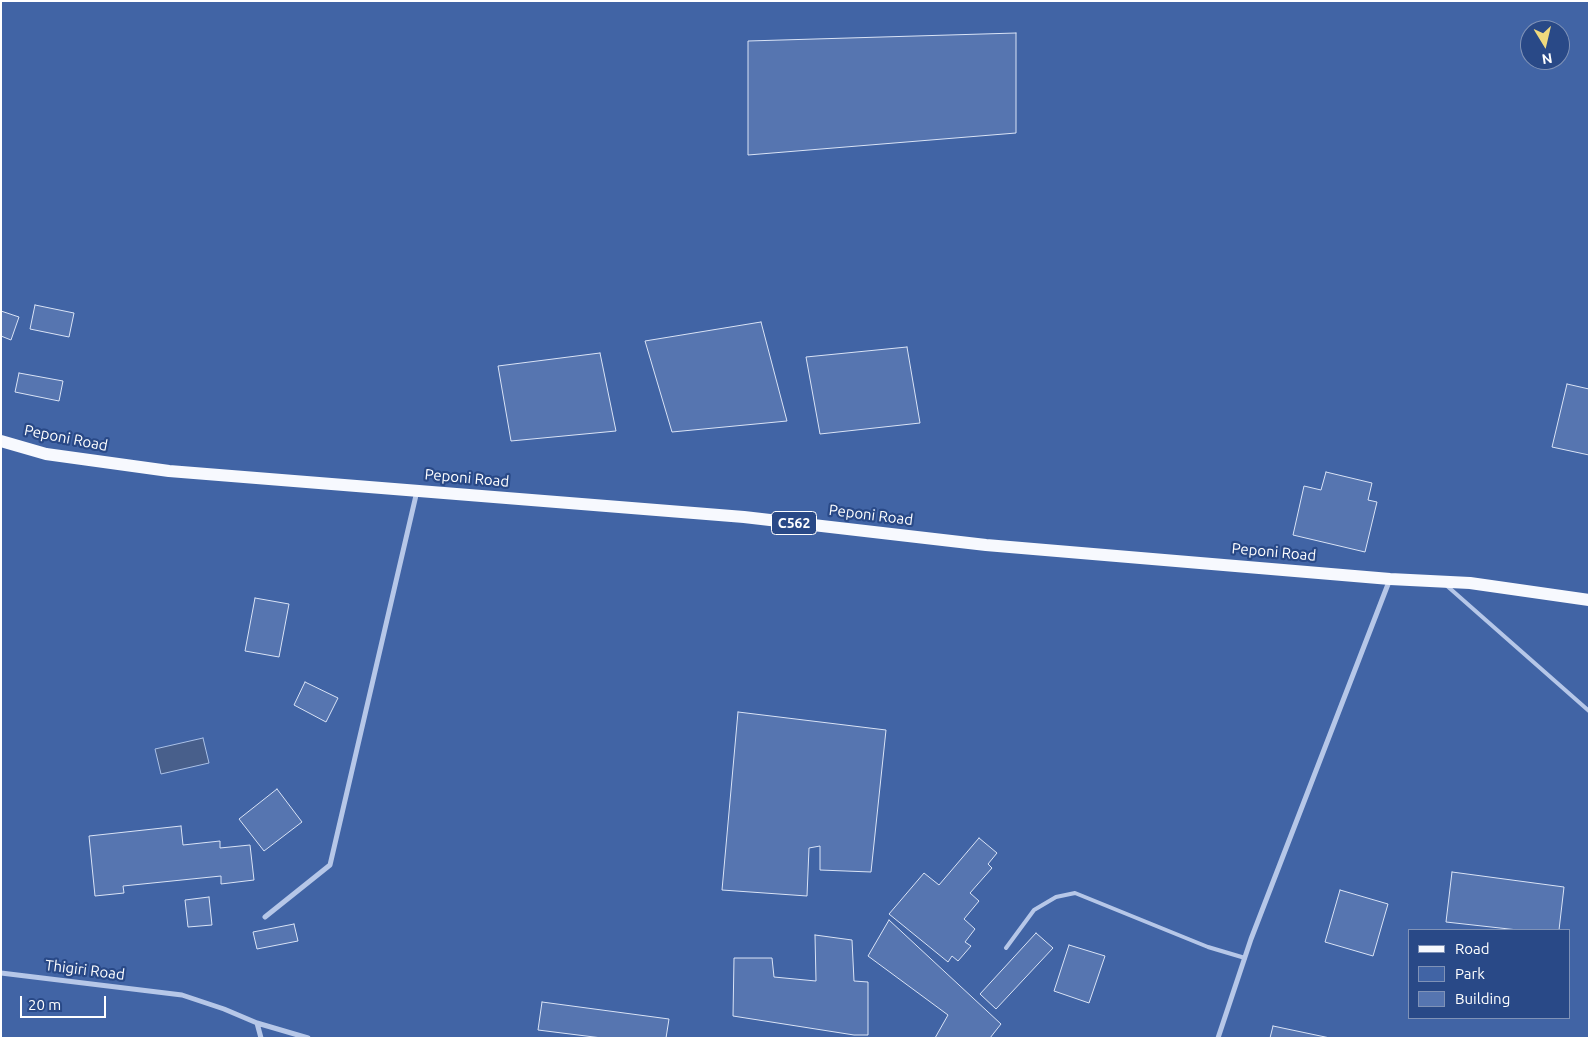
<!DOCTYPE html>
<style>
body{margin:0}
#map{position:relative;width:1590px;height:1039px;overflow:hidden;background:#294987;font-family:Ubuntu,sans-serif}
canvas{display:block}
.frame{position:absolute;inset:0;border:2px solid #fff;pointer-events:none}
.legend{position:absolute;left:1408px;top:929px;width:162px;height:90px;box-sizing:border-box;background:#294987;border:1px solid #7f92b7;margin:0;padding:6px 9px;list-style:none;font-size:15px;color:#fff}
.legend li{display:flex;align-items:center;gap:10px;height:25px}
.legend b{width:25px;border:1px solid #7f92b7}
.north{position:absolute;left:1520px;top:20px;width:50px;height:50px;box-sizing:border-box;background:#294987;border:1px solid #7f92b7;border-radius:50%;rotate:171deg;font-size:14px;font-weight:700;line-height:20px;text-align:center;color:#fff}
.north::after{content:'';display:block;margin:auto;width:18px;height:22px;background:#efd97d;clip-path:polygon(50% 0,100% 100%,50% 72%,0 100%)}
.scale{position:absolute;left:20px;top:996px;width:86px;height:22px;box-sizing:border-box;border:2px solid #fff;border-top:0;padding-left:6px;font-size:15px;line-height:18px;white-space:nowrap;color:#fff;-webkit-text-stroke:4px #294987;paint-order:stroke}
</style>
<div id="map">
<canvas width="1590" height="1039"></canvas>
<div class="frame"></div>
<ul class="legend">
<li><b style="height:6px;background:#f7f9fe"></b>Road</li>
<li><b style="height:14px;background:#4164a5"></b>Park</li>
<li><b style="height:14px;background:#5675b0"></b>Building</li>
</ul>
<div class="north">N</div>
<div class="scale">20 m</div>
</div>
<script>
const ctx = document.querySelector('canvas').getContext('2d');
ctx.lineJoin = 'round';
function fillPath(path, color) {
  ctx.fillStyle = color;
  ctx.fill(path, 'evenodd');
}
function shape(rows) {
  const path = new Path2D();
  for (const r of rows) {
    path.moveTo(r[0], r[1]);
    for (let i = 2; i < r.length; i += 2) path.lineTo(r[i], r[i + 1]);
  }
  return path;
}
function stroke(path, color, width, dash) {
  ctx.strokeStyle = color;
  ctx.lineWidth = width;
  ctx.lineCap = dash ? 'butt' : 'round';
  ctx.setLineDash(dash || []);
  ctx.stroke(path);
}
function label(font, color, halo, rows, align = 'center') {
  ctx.font = font + ' Ubuntu,sans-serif';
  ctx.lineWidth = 4.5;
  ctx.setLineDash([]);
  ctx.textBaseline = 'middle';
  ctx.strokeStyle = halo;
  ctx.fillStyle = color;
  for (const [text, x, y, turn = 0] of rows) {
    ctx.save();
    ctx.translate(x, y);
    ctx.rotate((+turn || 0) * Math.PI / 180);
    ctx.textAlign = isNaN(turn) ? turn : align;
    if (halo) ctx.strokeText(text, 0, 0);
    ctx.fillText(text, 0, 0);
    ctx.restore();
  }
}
const green = shape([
 [1,1,1589,1,1589,1038,1,1038],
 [1530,30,1560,30,1560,60,1530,60],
 [1409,930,1569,930,1569,1018,1409,1018]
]);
const water = shape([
 [203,738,209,763,161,774,155,749,203,738]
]);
const building = shape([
 [1016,33,1016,133,748,155,748,41,1016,33],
 [35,305,74,313,69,337,30,329,35,305],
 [1,311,19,317,11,340,1,336,1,311],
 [761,322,787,421,672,432,645,341,761,322],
 [907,347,920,423,820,434,806,357,907,347],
 [600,353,616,431,511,441,498,366,600,353],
 [19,373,63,381,59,401,15,392,19,373],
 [1567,384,1589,389,1589,455,1552,447,1567,384],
 [1326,472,1372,483,1368,500,1377,502,1365,552,1293,535,1304,486,1321,490,1326,472],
 [255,598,289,604,279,657,245,651,255,598],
 [305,682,338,698,326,722,294,705,305,682],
 [738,712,886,730,871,872,820,870,820,846,809,848,807,896,722,890,738,712],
 [277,789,302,822,264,851,239,819,277,789],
 [181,826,183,845,220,841,220,848,250,845,254,880,221,884,221,876,123,886,124,893,95,896,89,836,181,826],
 [979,838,997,853,988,864,992,868,970,893,979,901,964,919,975,929,965,942,971,946,958,961,952,956,948,962,889,914,924,873,939,885,979,838],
 [1452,872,1564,887,1559,930,1518,930,1446,922,1452,872],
 [1340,890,1388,904,1373,956,1325,942,1340,890],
 [209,897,212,925,188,927,185,900,209,897],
 [889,920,1001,1024,990,1038,935,1038,948,1015,868,956,889,920],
 [294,924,298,941,257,949,253,932,294,924],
 [1036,933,1053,948,996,1009,980,994,1036,933],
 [815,935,852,940,854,981,868,982,868,1035,854,1035,733,1016,734,958,772,958,774,977,816,981,815,935],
 [1069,945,1105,956,1089,1003,1054,991,1069,945],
 [542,1002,669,1019,666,1038,602,1038,538,1030,542,1002],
 [1273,1026,1330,1038,1270,1038,1273,1026]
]);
const lane = shape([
 [1446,585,1589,711],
 [1006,948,1034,910,1056,897,1075,893,1208,947,1245,958]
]);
const street = shape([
 [265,917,330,865,417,491],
 [1,973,182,995,224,1009,257,1023,308,1038],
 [257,1023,261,1038],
 [1218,1038,1251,939,1390,579]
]);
const primary = shape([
 [1,441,46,454,169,471,744,517,986,545,1390,579,1470,583,1589,600]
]);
const shields = [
 [794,523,45]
];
const shieldNames = [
 ["C562",794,523]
];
const streetNames = [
 ["Peponi Road",66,438,11],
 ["Peponi Road",467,478,5],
 ["Peponi Road",871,515,7],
 ["Peponi Road",1274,552,5],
 ["Thigiri Road",85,970,7]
];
fillPath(green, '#4164a5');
fillPath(water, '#485f8b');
stroke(water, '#aac1e8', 1);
fillPath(building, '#5675b0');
stroke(building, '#d9e3f6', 1);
stroke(lane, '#b6c7e8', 4);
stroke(street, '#b6c7e8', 5);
stroke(primary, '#f7f9fe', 12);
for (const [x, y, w] of shields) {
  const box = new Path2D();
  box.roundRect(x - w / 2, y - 11.5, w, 23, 4);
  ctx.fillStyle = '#294987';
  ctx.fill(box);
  stroke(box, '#fff', 1);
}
label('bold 14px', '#fff', null, shieldNames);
label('15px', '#fff', '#294987', streetNames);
</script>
